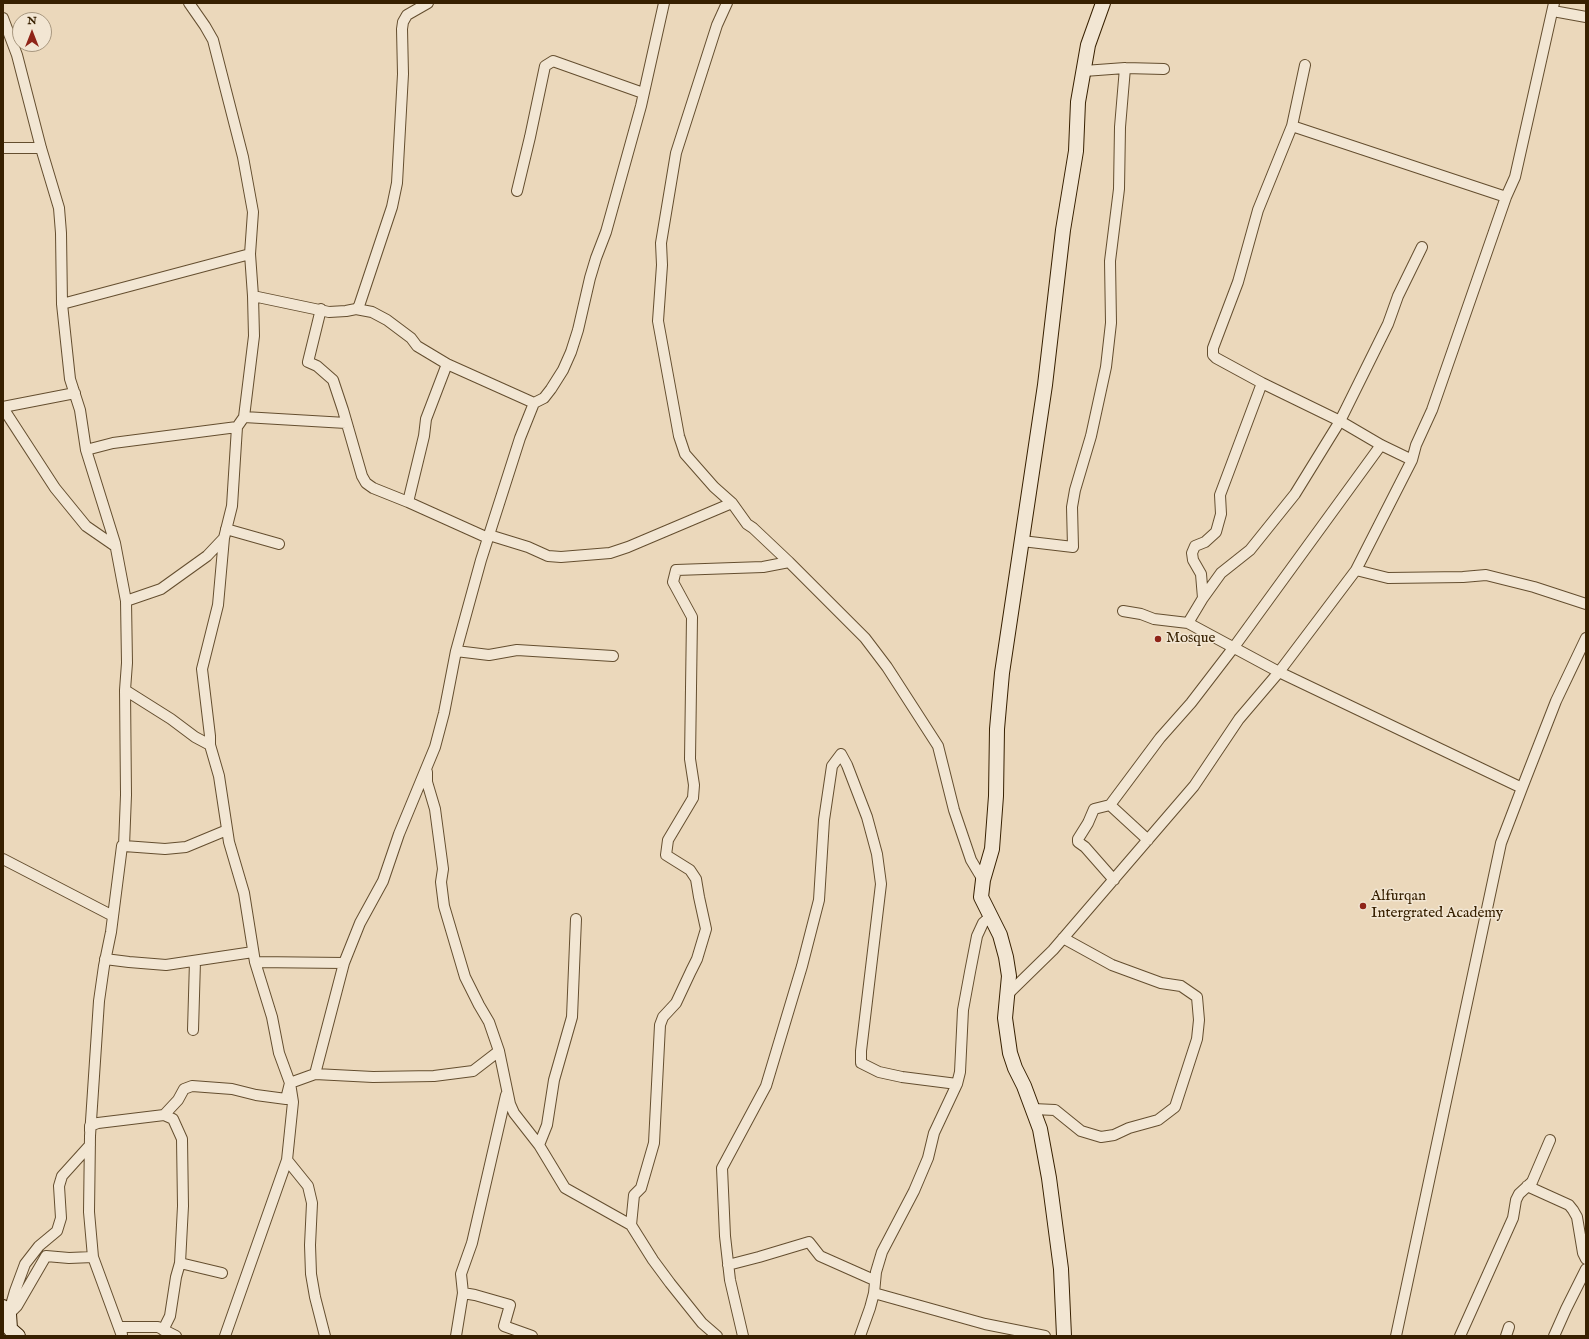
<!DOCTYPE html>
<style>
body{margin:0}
#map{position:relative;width:1589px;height:1339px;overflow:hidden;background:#ebd8bb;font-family:"IM FELL English",serif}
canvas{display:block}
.frame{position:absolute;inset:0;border:4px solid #372000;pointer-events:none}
.north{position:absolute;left:12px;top:12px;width:40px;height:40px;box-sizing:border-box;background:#f2e6d3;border:1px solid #a7977f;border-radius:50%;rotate:0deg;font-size:11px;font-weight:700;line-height:16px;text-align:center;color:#372000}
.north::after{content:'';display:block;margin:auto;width:14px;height:18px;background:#8f2418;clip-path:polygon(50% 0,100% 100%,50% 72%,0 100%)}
</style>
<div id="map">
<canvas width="1589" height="1339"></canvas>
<div class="frame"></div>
<div class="north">N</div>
</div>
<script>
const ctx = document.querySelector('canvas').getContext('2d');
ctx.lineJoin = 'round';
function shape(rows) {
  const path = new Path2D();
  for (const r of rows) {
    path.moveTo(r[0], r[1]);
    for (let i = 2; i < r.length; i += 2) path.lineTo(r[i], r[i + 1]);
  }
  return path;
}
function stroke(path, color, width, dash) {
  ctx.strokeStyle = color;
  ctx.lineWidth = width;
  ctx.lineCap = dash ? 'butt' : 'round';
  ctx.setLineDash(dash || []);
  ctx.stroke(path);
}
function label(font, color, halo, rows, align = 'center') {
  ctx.font = font + ' "IM FELL English",serif';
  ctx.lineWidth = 3;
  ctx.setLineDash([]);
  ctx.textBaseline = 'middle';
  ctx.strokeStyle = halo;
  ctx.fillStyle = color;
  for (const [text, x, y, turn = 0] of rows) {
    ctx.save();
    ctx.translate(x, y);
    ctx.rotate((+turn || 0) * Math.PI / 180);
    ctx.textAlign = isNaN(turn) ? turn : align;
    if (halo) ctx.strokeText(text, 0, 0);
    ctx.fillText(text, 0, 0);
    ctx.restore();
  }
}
const street = shape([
 [189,3,205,26,213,40,243,157,253,212,250,254,253,296,254,336,244,417,237,427,232,506,224,538,218,605,202,669,210,736,210,745,219,776,229,842,244,893,255,962,272,1017,279,1053,290,1083,293,1102,287,1160,225,1336],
 [727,3,717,25,676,153,661,243,662,265,658,321,679,436,685,454,714,487,732,503,747,524,753,528,789,562,865,638,887,667,938,746,954,810,971,860,983,880],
 [1553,11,1586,17],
 [3,18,17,55,41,148,59,208,61,233,62,304,70,379,80,410,86,450,115,543,126,601,127,663,125,690,126,795,124,846,122,846,111,932,104,966,99,1001,90,1136,89,1212,93,1257,122,1336],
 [1305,65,1292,126,1258,210,1238,282,1213,348,1213,355,1216,358,1262,383,1340,421,1381,445,1412,460],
 [1084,71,1125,68,1164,69],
 [1292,126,1506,197],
 [3,148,41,148],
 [517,191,530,137,545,66,553,61,643,93],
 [253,296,329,312,346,311,356,309,359,306,392,207,397,183,403,74,402,29,403,22,407,15,428,3],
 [62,304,250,254],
 [321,309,308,362,317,366,333,380,343,410,362,476,366,483,373,488,408,502,488,538],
 [356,309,372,312,387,320,411,338,417,346,447,364,534,403],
 [3,407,75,393],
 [3,408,55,488,86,526,115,546],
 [244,417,346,423],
 [86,450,113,443,237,427],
 [408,502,424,436,426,419,447,364],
 [226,529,279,544],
 [489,535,528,547,548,556,561,557,610,553,628,547,732,503],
 [1022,541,1073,547,1072,507,1075,490,1091,436,1106,367,1111,323,1110,261,1119,189,1120,127,1125,68],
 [1356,570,1388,578,1463,577,1486,575,1534,587,1586,604],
 [1203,598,1201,574,1193,560,1192,553,1195,546,1205,542,1216,532,1221,514,1220,495,1262,383],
 [126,601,161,589,207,556,224,538],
 [1123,611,1141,614,1154,619,1188,623,1279,672,1522,788,1501,843,1396,1336],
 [1188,623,1203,598,1221,573,1250,550,1295,494,1340,421,1388,324,1398,296,1422,247],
 [456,651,489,655,517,650,613,656],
 [125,690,171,719,195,737,210,745],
 [427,772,427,782,435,809,443,869,441,882,444,906,465,977,479,1005,489,1022,499,1051,510,1104,514,1113,539,1145,565,1188,631,1225,653,1260,670,1283,702,1323,717,1336],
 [1522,788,1556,701,1586,638],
 [1110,805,1148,840],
 [124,846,165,849,186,847,227,830],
 [3,859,113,916],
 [1114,880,1085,847,1078,842,1078,839,1088,823,1094,809,1110,805,1160,738,1191,703,1234,647,1381,445],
 [105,959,129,962,166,965,253,952],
 [255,962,344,963],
 [1007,995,1053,950,1194,786,1239,719,1279,672,1356,570,1412,460,1416,445,1432,410,1506,197,1515,177,1554,3],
 [193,1030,195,961],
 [315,1074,344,963,360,923,383,881,399,834,435,747,444,713,456,651,481,560,520,438,534,403,544,398,551,389,563,370,571,352,578,330,590,278,596,258,606,232,641,106,664,3],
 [1033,1109,1055,1110,1081,1131,1101,1137,1114,1135,1129,1128,1158,1120,1175,1107,1197,1039,1199,1020,1197,997,1181,986,1161,983,1112,965,1063,938],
 [90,1131,90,1126,98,1123,164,1115,178,1100,184,1089,192,1086,232,1089,256,1095,286,1099,290,1083,315,1074,373,1077,434,1076,473,1071,499,1051],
 [539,1145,547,1125,554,1080,572,1017,576,919],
 [287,1160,308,1186,312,1203,310,1245,311,1274,315,1297,325,1336],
 [1527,1186,1569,1205,1573,1210,1577,1217,1583,1253,1586,1259],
 [631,1225,634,1195,641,1188,654,1143,660,1025,663,1017,676,1003,691,971,697,959,706,929,699,897,696,879,690,870,666,855,668,840,693,798,694,785,690,759,692,617,673,582,676,570,763,567,789,562],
 [180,1263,222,1273],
 [728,1265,759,1257,809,1242,820,1256,874,1280],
 [463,1293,475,1295,510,1305,504,1326,532,1336],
 [874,1293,985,1324,1045,1336],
 [6,1311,11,1305,15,1291,25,1264,39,1246,57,1231,61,1218,59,1186,62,1176,90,1145],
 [10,1313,17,1306,46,1256,69,1258,93,1257],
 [163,1330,170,1316,176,1277,180,1263,183,1206,182,1139,173,1119,164,1115],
 [122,1335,121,1327,158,1327,176,1336],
 [456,1336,463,1293,461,1274,472,1243,506,1095],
 [743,1336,730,1280,725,1236,722,1168,766,1086,802,966,819,900,824,820,832,766,841,754,847,765,867,817,877,854,881,884,861,1051,861,1063,879,1072,902,1077,957,1084],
 [860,1336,870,1308,874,1293,876,1272,882,1252,914,1191,928,1158,934,1133,957,1084,960,1072,963,1010,970,972,977,936,983,923,991,916],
 [1460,1336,1513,1218,1516,1200,1519,1194,1532,1182,1550,1140],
 [1506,1336,1509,1327],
 [1554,1336,1566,1309,1586,1269]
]);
const secondary = shape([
 [3,1307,9,1314,10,1329,18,1336],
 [1064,1336,1061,1269,1049,1178,1040,1129,1024,1086,1015,1068,1010,1053,1005,1018,1009,976,1006,957,1000,935,981,897,983,880,992,849,996,796,997,729,1002,673,1045,385,1063,230,1076,151,1078,102,1088,45,1103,3]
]);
const markers = [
 [1158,639,4,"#8f2418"],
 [1363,906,4,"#8f2418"]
];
const poiNames = [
 ["Mosque",1166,639],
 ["Alfurqan",1371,897],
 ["Intergrated Academy",1371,914]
];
stroke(street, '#644e2f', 12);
stroke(secondary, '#372000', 16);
stroke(street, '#f2e6d3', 10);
stroke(secondary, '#f2e6d3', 14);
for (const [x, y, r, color] of markers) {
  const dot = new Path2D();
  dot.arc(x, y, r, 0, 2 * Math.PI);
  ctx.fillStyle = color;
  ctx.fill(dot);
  stroke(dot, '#f2e6d3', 1.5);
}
label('15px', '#372000', '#f2e6d3', poiNames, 'left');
</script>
